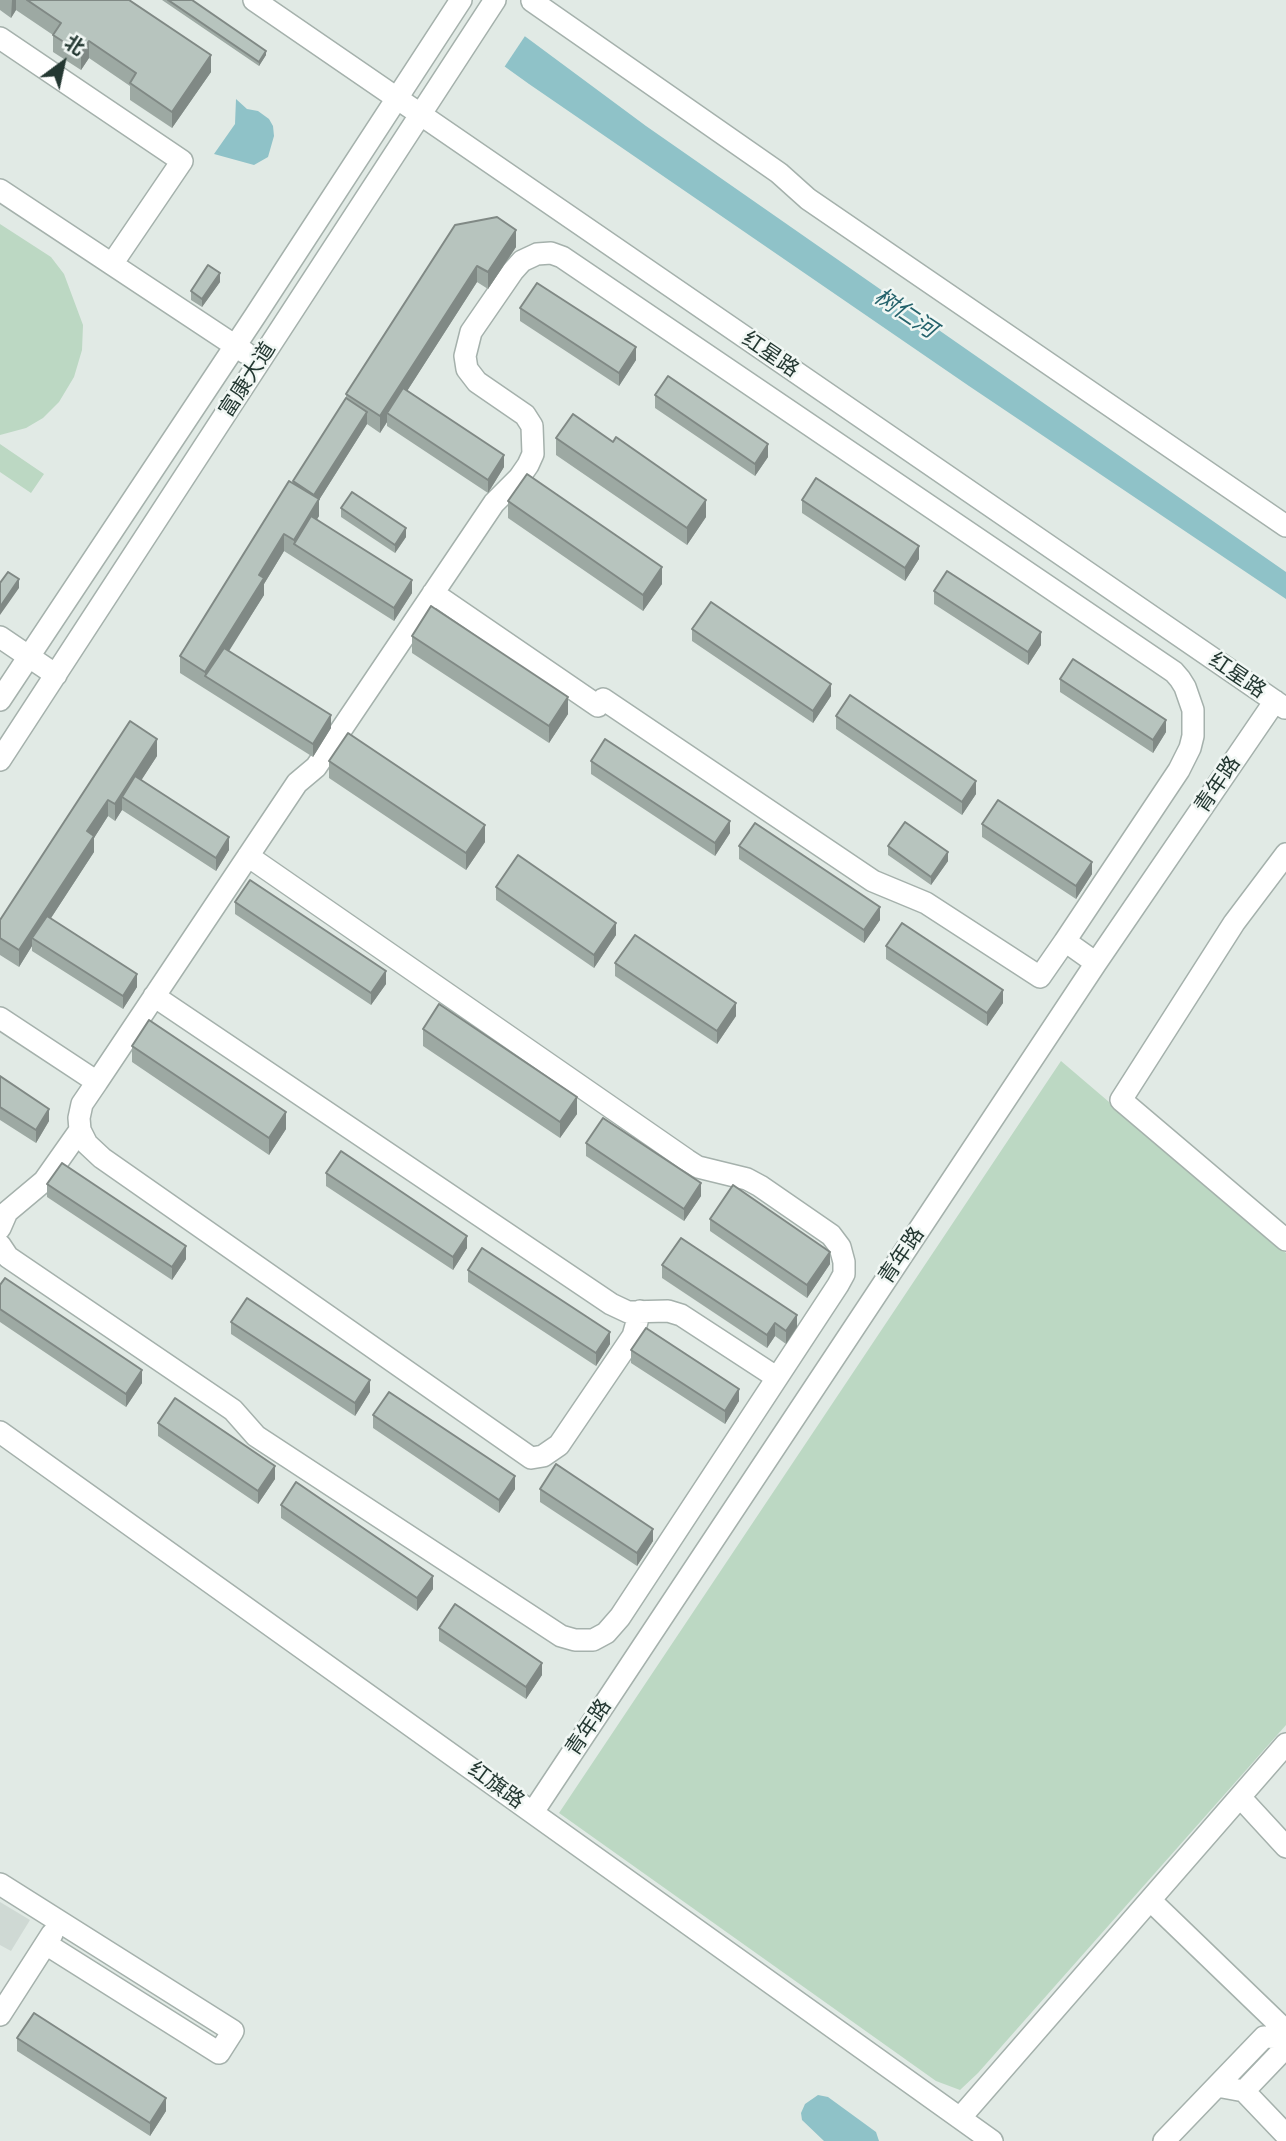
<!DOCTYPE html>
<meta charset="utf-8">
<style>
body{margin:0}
#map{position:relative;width:1286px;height:2141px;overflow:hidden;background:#e1eae5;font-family:Helvetica,"Noto Sans SC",sans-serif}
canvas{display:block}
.north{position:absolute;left:28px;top:28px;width:70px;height:70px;-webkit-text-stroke:5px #f1f7f4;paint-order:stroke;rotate:33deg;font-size:19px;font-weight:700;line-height:28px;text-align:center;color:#243832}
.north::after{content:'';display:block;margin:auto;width:24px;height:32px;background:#243832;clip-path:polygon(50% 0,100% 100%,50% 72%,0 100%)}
</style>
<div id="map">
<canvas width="1286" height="2141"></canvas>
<div class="north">北</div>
</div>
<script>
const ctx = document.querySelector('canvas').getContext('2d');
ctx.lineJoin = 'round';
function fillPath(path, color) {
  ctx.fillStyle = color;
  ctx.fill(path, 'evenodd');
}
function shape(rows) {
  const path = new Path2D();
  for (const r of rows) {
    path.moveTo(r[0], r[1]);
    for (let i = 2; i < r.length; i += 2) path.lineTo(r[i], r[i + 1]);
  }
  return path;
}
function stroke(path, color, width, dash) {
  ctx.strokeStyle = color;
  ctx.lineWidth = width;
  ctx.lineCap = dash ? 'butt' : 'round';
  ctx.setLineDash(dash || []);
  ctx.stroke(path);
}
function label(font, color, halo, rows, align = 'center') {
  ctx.font = font + ' Helvetica,"Noto Sans SC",sans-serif';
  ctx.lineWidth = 5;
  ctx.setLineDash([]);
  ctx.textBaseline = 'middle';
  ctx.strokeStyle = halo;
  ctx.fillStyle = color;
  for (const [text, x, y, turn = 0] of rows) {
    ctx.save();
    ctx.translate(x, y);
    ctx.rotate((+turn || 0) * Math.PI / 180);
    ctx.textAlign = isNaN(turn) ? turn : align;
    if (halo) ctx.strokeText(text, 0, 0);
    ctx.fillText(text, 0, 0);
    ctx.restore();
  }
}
const built = shape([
 [0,1902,30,1920,11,1951,0,1945]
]);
const green = shape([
 [0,224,51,257,64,274,83,325,82,350,74,377,59,402,43,418,26,428,0,435],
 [0,444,44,474,31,493,0,472],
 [1061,1061,1286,1253,1286,1725,978,2073,960,2090,936,2081,559,1813]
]);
const water = shape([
 [412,0,476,0,646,126,1286,572,1286,599,969,386,529,84],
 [236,99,247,109,258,111,269,119,273,126,274,136,268,157,254,165,214,154,235,124],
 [818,2095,828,2097,876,2132,879,2141,824,2141,802,2120,801,2113,805,2104]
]);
const pier = shape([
 [409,0,482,0,527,33,503,69]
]);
const minor = shape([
 [254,0,1285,708],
 [532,1,779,173,808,199,1286,526],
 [0,38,182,161,112,264],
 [0,190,246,353],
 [433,593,598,706,603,699,873,881,926,903,1040,977,1065,941],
 [0,637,56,675],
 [0,700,255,316,461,0],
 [0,760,495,0],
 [1286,854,1234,923,1121,1100,1286,1240],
 [154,996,611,1304,628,1312,668,1311,681,1315,776,1377],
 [0,1018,97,1082,297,783,316,767,494,503,519,478,528,465,533,454,532,426,525,415,477,382,467,369,465,356,471,332,513,271,522,261,537,254,551,253,562,257,1174,672,1180,679,1185,687,1193,710,1193,736,1190,748,1179,770,1065,941,1096,963],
 [97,1082,82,1104,79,1118,80,1130,87,1144,102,1158,531,1458,543,1456,559,1445,633,1336,640,1311],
 [0,1228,7,1212,44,1181,80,1130],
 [0,1245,8,1257,233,1410,256,1436,561,1636,575,1640,593,1640,606,1633,620,1617,838,1285,844,1274,844,1262,840,1247,831,1235,760,1186,747,1179,698,1167,687,1160,248,856],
 [0,1432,992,2141],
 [1240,1797,1286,1847],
 [533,1812,1096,963,1275,701],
 [0,1884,233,2031,219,2053,46,1944],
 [1150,1900,1286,2031],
 [0,2015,52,1934],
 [1217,2086,1244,2091,1286,2047],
 [1244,2091,1286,2135],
 [960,2118,1286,1744],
 [1164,2141,1264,2037,1286,2038]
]);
const wall = shape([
 [0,0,129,0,211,72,172,128,130,100,130,86,89,58,81,70,53,52,53,35,16,10,11,18,0,10],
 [162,0,192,0,266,55,259,66],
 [455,225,516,247,488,289,477,282,407,391,504,467,488,493,387,426,387,422,380,433,367,424,319,500,319,516,317,519,412,593,394,621,284,551,264,584,264,595,228,651,331,728,313,757,180,673,180,656,293,483,293,481,346,398,346,394],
 [220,282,202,307,191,300,191,291],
 [520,308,636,360,619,386,520,321],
 [655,395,768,457,755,476,655,408],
 [556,438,706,517,687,545,556,455],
 [802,500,919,559,905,581,802,513],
 [508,501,662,584,643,611,508,518],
 [341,508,406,537,395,553,341,517],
 [934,591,1041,645,1028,665,934,604],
 [692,629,831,696,813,723,692,641],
 [412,636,568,714,549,743,412,653],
 [1060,679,1166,732,1153,753,1060,692],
 [836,716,976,794,962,815,836,729],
 [157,739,157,756,141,780,229,850,216,871,122,810,115,821,108,816,94,838,94,852,51,918,137,987,123,1009,32,951,32,946,19,967,0,955,0,920],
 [329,761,485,842,466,870,329,778],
 [591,761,730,833,715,856,591,774],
 [982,824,1092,874,1076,899,982,837],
 [739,846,880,920,864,943,739,859],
 [888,846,948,861,931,885,888,855],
 [496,887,616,935,594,968,496,900],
 [235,902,386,984,371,1005,235,914],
 [886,946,1003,1003,987,1026,886,959],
 [615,963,736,1016,717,1044,615,976],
 [423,1029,577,1114,560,1138,423,1046],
 [132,1046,286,1129,269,1155,132,1062],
 [0,1076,49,1121,36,1143,0,1120],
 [586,1143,701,1196,684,1221,586,1156],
 [326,1173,467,1248,453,1270,326,1186],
 [47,1184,186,1259,172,1280,47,1197],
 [710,1219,830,1264,807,1298,710,1231],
 [662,1265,797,1327,786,1344,775,1336,767,1348,662,1278],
 [468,1270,610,1344,596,1366,468,1282],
 [0,1285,142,1383,126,1407,0,1322],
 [231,1322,370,1392,355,1416,231,1334],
 [631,1350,739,1401,725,1424,631,1363],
 [373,1415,515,1489,499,1513,373,1428],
 [158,1423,275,1479,258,1504,158,1436],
 [540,1489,653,1541,637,1566,540,1502],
 [281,1505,433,1589,417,1611,281,1518],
 [439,1628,542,1675,526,1699,439,1641],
 [17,2038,166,2111,150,2136,17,2051]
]);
const shadedWall = shape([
 [12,0,16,0,16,10,11,18],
 [89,41,89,58,81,70,81,53],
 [266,51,266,55,259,66,259,62],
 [211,55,211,72,172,128,172,112],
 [516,230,516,247,488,289,488,272],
 [477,266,477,282,391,416,387,413,387,422,380,433,380,416],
 [220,273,220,282,202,307,202,299],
 [636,347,636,360,619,386,619,373],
 [367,412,367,424,319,500,319,516,299,548,294,544,294,540,314,507,314,495],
 [768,444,768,457,755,476,755,464],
 [504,455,504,467,488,493,488,480],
 [706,500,706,517,687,545,687,528],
 [406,528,406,537,395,553,395,545],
 [284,534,284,551,264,584,264,595,211,680,205,676,205,689,205,672,259,575],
 [919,546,919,559,905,581,905,568],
 [662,567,662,584,643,611,643,595],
 [19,579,19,588,0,615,0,607],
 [412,580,412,593,394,621,394,608],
 [1041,632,1041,645,1028,665,1028,652],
 [831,684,831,696,813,723,813,711],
 [568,697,568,714,549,743,549,726],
 [331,715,331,728,313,757,313,744],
 [1166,720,1166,732,1153,753,1153,740],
 [157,739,157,756,128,801,122,797,122,810,115,821,115,804],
 [976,781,976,794,962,815,962,802],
 [108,800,108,816,94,838,94,852,36,941,32,938,32,946,19,967,19,950,87,831],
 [730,821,730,833,715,856,715,843],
 [485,825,485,842,466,870,466,853],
 [229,837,229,850,216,871,216,858],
 [948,852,948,861,931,885,931,877],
 [1092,862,1092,874,1076,899,1076,886],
 [880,907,880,920,864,943,864,930],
 [616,923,616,935,594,968,594,955],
 [386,971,386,984,371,1005,371,993],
 [137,974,137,987,123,1009,123,996],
 [1003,990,1003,1003,987,1026,987,1013],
 [736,1003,736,1016,717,1044,717,1031],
 [577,1097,577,1114,560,1138,560,1122],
 [49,1109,49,1121,36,1143,36,1130],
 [286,1112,286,1129,269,1155,269,1138],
 [701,1183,701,1196,684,1221,684,1209],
 [467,1236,467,1248,453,1270,453,1257],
 [186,1246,186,1259,172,1280,172,1267],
 [830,1252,830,1264,807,1298,807,1285],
 [797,1315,797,1327,786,1344,786,1331],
 [775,1323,775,1336,767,1348,767,1335],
 [610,1332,610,1344,596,1366,596,1353],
 [142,1370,142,1383,126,1407,126,1394],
 [370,1380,370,1392,355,1416,355,1403],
 [739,1389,739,1401,725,1424,725,1411],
 [275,1466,275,1479,258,1504,258,1491],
 [515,1476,515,1489,499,1513,499,1500],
 [653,1529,653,1541,637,1566,637,1553],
 [433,1576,433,1589,417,1611,417,1598],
 [542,1663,542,1675,526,1699,526,1687],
 [166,2098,166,2111,150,2136,150,2123]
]);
const building = shape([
 [27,0,129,0,211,55,172,112,130,83,136,73,89,41,81,53,53,35,61,23,27,0],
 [168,0,192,0,266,51,259,62,168,0],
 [497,217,516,230,488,272,477,266,380,416,346,394,455,225,497,217],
 [208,265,220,273,202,299,191,291,208,265],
 [537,283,636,347,619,373,520,308,537,283],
 [668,376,768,444,755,464,655,395,668,376],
 [403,388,504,455,488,480,387,413,403,388],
 [346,398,367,412,314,495,293,481,346,398],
 [573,414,613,442,616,437,706,500,687,528,556,438,573,414],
 [527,474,662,567,643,595,508,501,527,474],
 [816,478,919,546,905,568,802,500,816,478],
 [289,481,319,499,294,540,284,534,259,575,264,578,205,672,180,656,289,481],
 [352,492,406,528,395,545,341,508,352,492],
 [311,516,412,580,394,608,294,544,311,516],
 [947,571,1041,632,1028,652,934,591,947,571],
 [8,572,19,579,0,607,0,583,8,572],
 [711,602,831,684,813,711,692,629,711,602],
 [431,606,568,697,549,726,412,636,431,606],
 [224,648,331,715,313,744,205,676,224,648],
 [1073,659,1166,720,1153,740,1060,679,1073,659],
 [850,695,976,781,962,802,836,716,850,695],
 [130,721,157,739,115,804,108,800,87,831,94,836,19,950,0,938,0,920,130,721],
 [348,733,485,825,466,853,329,761,348,733],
 [605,739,730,821,715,843,591,761,605,739],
 [135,776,229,837,216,858,122,797,135,776],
 [998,800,1092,862,1076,886,982,824,998,800],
 [905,822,948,852,931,877,888,846,905,822],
 [755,823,880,907,864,930,739,846,755,823],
 [518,855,616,923,594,955,496,887,518,855],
 [250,880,386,971,371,993,235,902,250,880],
 [47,916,137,974,123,996,32,938,47,916],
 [902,923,1003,990,987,1013,886,946,902,923],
 [635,935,736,1003,717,1031,615,963,635,935],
 [439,1004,577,1097,560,1122,423,1029,439,1004],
 [149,1020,286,1112,269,1138,132,1046,149,1020],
 [0,1076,49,1109,36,1130,0,1107,0,1076],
 [603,1118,701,1183,684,1209,586,1143,603,1118],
 [341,1151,467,1236,453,1257,326,1173,341,1151],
 [62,1163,186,1246,172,1267,47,1184,62,1163],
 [733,1185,830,1252,807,1285,710,1219,733,1185],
 [681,1238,797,1315,786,1331,775,1323,767,1335,662,1265,681,1238],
 [482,1248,610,1332,596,1353,468,1270,482,1248],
 [5,1278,142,1370,126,1394,0,1309,0,1285,5,1278],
 [247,1298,370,1380,355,1403,231,1322,247,1298],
 [646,1328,739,1389,725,1411,631,1350,646,1328],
 [389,1392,515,1476,499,1500,373,1415,389,1392],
 [175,1398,275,1466,258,1491,158,1423,175,1398],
 [556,1464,653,1529,637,1553,540,1489,556,1464],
 [296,1482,433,1576,417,1598,281,1505,296,1482],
 [455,1604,542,1663,526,1687,439,1628,455,1604],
 [34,2013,166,2098,150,2123,17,2038,34,2013]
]);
const streetNames = [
 ["红星路",770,355,34],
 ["富康大道",248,380,-57],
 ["红星路",1237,676,34],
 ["青年路",1218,785,-56],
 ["青年路",902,1256,-56],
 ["青年路",589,1728,-56],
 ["红旗路",496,1786,36]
];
const waterNames = [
 ["树仁河",905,314,34]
];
fillPath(built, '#cfd9d4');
fillPath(green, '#bcd8c3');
fillPath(water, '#8fc2c8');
fillPath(pier, '#e1eae5');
stroke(minor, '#a5b1ac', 24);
stroke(minor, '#fff', 21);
fillPath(wall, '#9da9a3');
fillPath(shadedWall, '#808985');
fillPath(building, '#b7c4be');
stroke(building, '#808985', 2);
label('21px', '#243832', '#f1f7f4', streetNames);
label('italic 23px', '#25636c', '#f1f7f4', waterNames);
</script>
